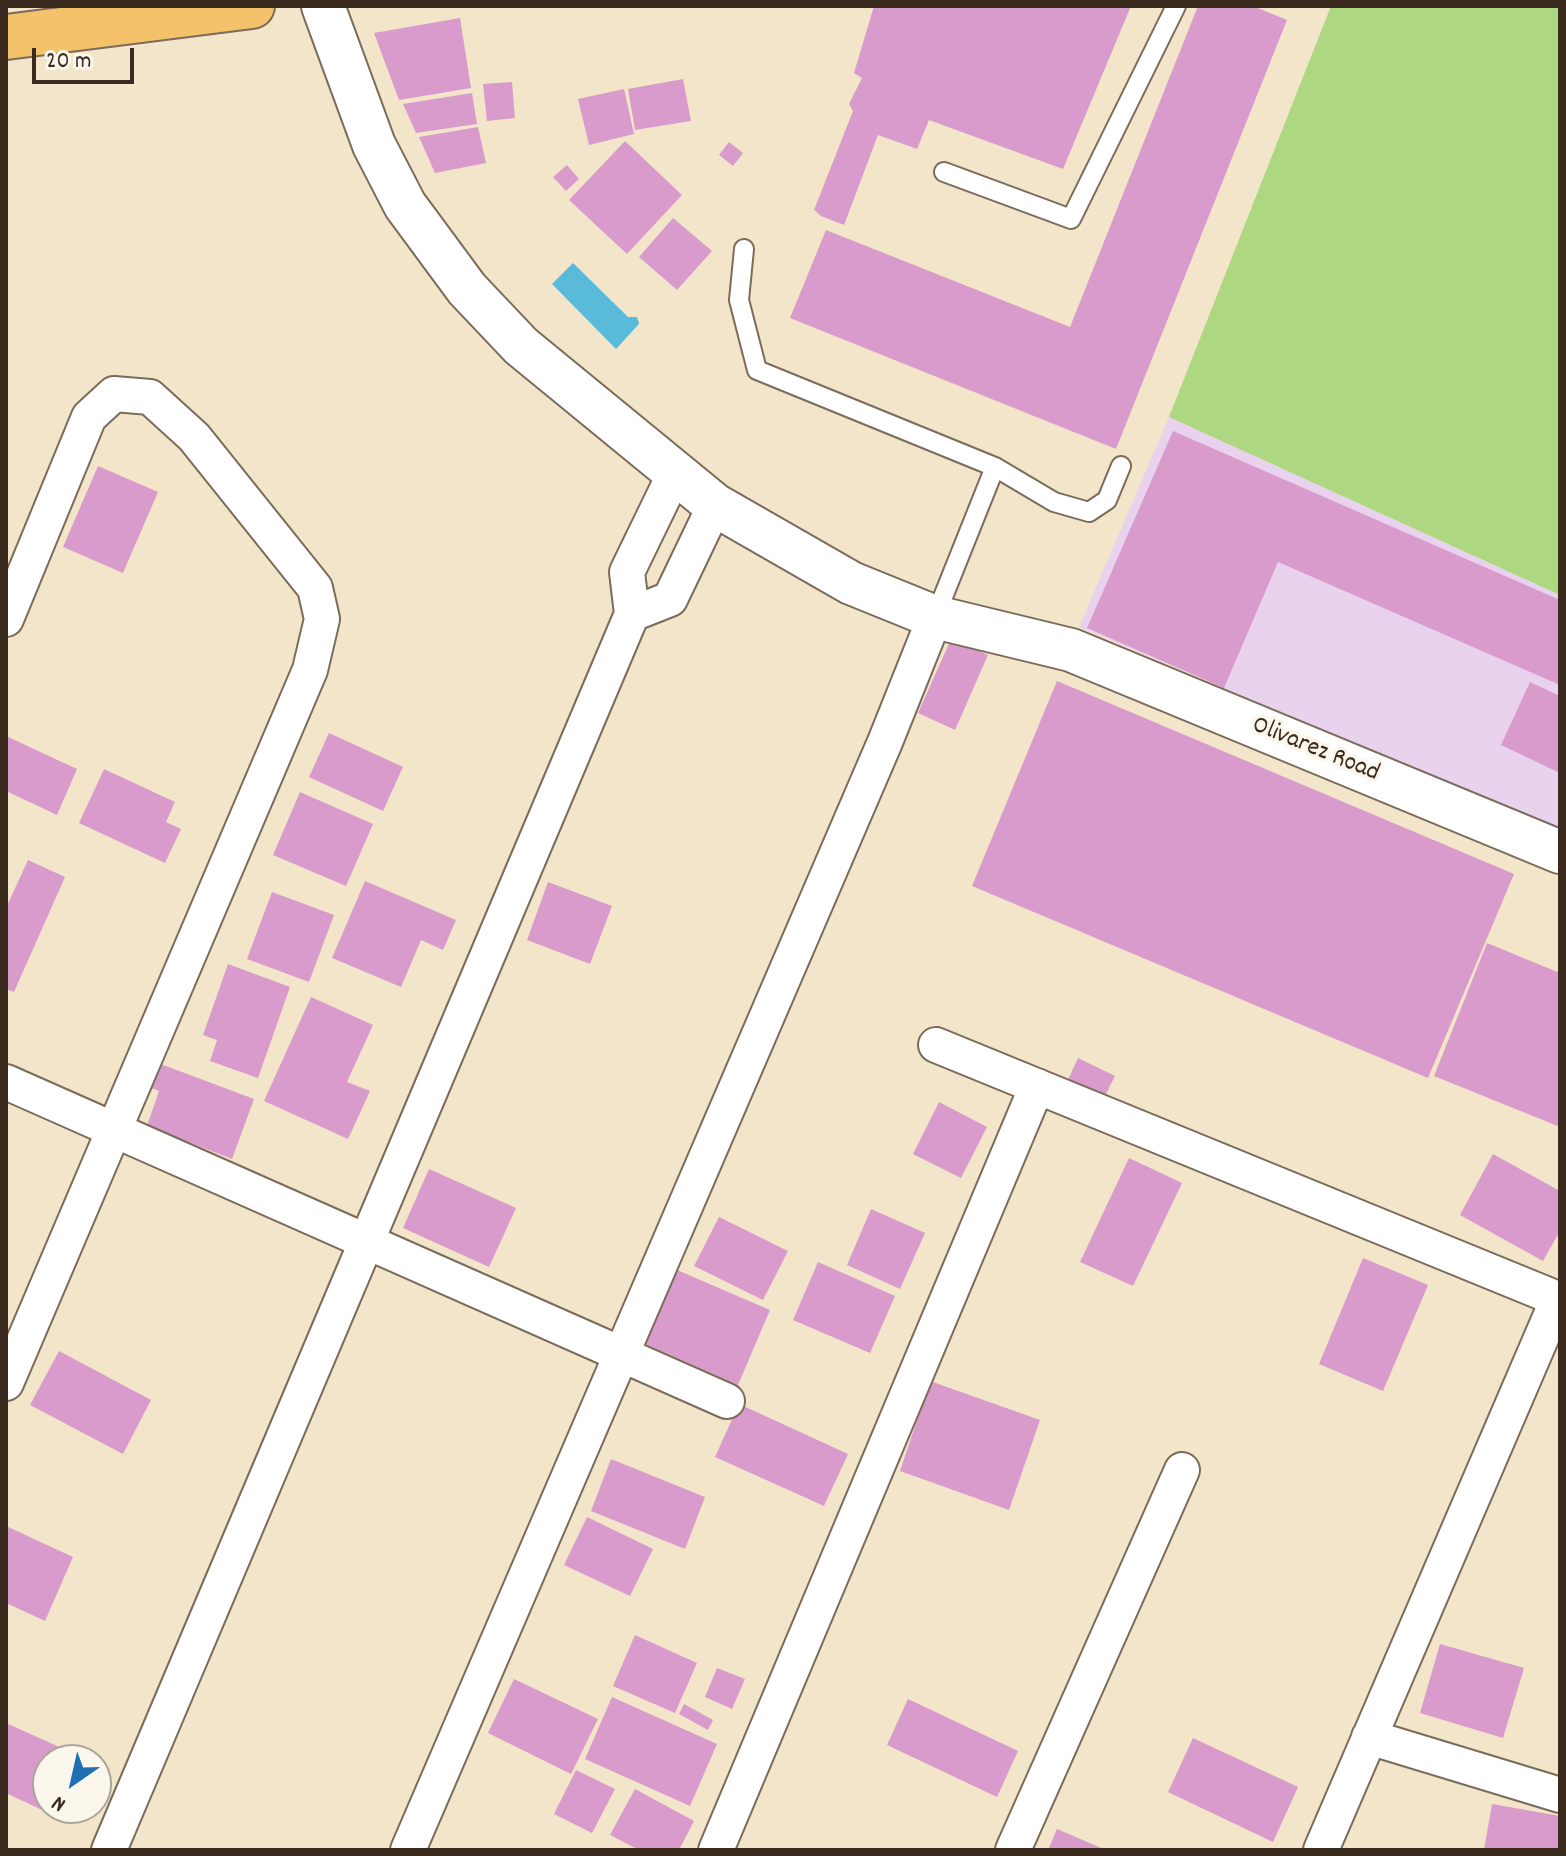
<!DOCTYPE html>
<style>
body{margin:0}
#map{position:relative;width:1566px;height:1856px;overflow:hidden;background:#f2e5ca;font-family:Dekko,sans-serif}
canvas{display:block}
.frame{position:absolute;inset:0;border:8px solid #3b2a1e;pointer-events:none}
.north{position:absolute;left:32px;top:1744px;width:80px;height:80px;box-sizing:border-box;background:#fbf7ec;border:2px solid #aea59a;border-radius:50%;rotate:214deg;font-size:22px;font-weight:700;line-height:32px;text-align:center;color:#3b2a1e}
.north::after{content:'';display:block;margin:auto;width:28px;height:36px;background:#1f6fb2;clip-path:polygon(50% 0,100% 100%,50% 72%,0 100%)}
.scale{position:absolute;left:32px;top:48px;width:102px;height:36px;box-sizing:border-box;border:4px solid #3b2a1e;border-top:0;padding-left:10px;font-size:24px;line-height:28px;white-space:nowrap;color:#3b2a1e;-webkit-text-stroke:6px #fbf7ec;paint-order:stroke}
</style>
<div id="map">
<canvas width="1566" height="1856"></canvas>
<div class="frame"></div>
<div class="north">N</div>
<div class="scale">20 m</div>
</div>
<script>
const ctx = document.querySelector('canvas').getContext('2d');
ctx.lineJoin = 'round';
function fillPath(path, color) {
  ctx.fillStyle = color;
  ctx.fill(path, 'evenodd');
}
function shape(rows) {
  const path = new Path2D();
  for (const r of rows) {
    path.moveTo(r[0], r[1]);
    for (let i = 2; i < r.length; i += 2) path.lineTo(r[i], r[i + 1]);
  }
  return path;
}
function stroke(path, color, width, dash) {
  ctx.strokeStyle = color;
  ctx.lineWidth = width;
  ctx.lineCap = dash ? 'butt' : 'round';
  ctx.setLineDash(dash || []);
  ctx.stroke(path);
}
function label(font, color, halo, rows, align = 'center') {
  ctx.font = font + ' Dekko,sans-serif';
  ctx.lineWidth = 7;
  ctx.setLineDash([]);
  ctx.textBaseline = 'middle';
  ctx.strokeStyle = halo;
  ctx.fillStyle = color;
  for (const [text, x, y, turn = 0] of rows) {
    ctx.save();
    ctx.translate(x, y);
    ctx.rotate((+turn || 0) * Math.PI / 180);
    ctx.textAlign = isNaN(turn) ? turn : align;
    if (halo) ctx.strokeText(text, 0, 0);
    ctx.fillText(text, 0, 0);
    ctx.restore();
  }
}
const built = shape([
 [1169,417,1560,595,1560,829,1079,627]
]);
const green = shape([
 [1331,6,1560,6,1560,595,1169,417]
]);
const water = shape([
 [573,263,628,317,637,317,639,323,638,325,616,349,552,284]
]);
const building = shape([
 [874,6,1131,6,1063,169,929,120,917,149,878,135,844,225,821,216,814,210,853,111,849,104,862,78,854,73],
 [1198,6,1253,6,1287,20,1116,449,790,318,826,230,1070,327],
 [460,18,471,88,399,100,374,33],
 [683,79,691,121,635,130,628,89],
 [512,82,515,118,487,121,483,84],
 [624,89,634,134,589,145,578,99],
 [472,93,477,124,416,133,403,104],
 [478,127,486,163,435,173,419,137],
 [625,141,682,195,627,254,569,200],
 [729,142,743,153,733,166,719,155],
 [567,165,579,179,566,191,553,177],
 [673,218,712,251,677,290,639,257],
 [1173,431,1560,600,1560,685,1278,562,1224,688,1087,628],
 [98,466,158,492,123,573,63,547],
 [951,639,988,655,955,730,918,713],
 [1057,681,1514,874,1428,1078,972,886],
 [1530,682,1560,696,1560,773,1501,745],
 [329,733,403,767,383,811,309,777],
 [6,736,77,769,57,815,6,791],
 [104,769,175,802,166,822,181,829,165,863,79,823],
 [300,792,373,824,346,886,273,855],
 [28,860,65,877,14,992,6,989,6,908],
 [365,881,456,920,443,950,421,940,401,987,332,958],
 [548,882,612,906,590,964,527,940],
 [272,892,334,915,309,982,247,959],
 [1487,943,1560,973,1560,1127,1434,1076],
 [228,964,290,987,258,1078,210,1061,217,1040,203,1035],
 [311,997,373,1025,347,1082,370,1091,348,1139,264,1101],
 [1078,1058,1115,1076,1103,1100,1067,1082],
 [158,1063,254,1099,232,1159,147,1126,159,1091,149,1087],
 [939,1102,987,1127,961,1178,913,1154],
 [1493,1154,1560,1191,1560,1231,1543,1261,1460,1215],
 [1129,1158,1182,1183,1133,1286,1080,1262],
 [429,1169,516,1208,489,1267,403,1228],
 [871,1209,925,1233,900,1289,847,1265],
 [719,1217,788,1251,763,1300,694,1266],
 [1363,1258,1428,1285,1383,1391,1319,1364],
 [818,1262,895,1296,870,1353,793,1320],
 [670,1267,770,1310,738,1385,639,1341],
 [59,1351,151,1400,123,1454,30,1405],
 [930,1381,1040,1420,1009,1510,900,1471],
 [739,1404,848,1454,824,1506,715,1457],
 [611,1459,705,1497,685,1549,591,1511],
 [587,1517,653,1549,630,1596,564,1565],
 [6,1526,73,1557,45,1621,6,1603],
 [635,1635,697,1663,675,1713,613,1686],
 [1440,1644,1524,1668,1503,1738,1420,1713],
 [717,1668,745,1679,732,1709,705,1697],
 [514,1679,598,1719,571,1774,488,1733],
 [612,1697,717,1744,690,1806,585,1759],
 [908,1699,1018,1751,997,1797,887,1745],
 [684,1704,713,1720,708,1730,679,1714],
 [6,1723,88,1760,48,1760,48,1808,63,1808,59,1818,6,1793],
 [1193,1738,1298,1787,1273,1842,1168,1792],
 [576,1770,615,1789,592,1833,554,1814],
 [635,1789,694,1821,679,1850,639,1850,610,1835],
 [1492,1804,1560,1816,1560,1850,1484,1850],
 [1057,1829,1106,1850,1048,1850]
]);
const service = shape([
 [944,172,1071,219,1176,6],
 [744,249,739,300,757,370,995,467,1054,502,1089,512,1107,500,1121,466],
 [935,617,995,467]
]);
const minor = shape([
 [632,614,670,599,715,505],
 [6,619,89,417,114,394,150,397,194,437,315,588,322,619,310,670,6,1383],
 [936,1045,1558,1299,1321,1850],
 [6,1082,727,1401],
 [1369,1737,1560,1795],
 [109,1850,632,614,627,572,675,473],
 [408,1850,885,742,935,617],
 [716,1850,1037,1086],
 [1013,1850,1182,1470]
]);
const tertiary = shape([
 [323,6,374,145,405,205,467,289,521,346,715,505,851,583,935,617,1071,650,1560,852]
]);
const primary = shape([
 [6,37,252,6]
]);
const streetNames = [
 ["Olivarez Road",1315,751,22]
];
fillPath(built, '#e8d2ee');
fillPath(green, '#aed782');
fillPath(water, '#5abad9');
fillPath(building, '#d99bcb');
stroke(service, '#7b6b5a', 22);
stroke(minor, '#7b6b5a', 38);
stroke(tertiary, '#7b6b5a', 46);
stroke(primary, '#7b6b5a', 48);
stroke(service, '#fff', 18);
stroke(minor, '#fff', 34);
stroke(tertiary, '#fff', 42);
stroke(primary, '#f4c26a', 44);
label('26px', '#3b2a1e', '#fbf7ec', streetNames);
</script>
